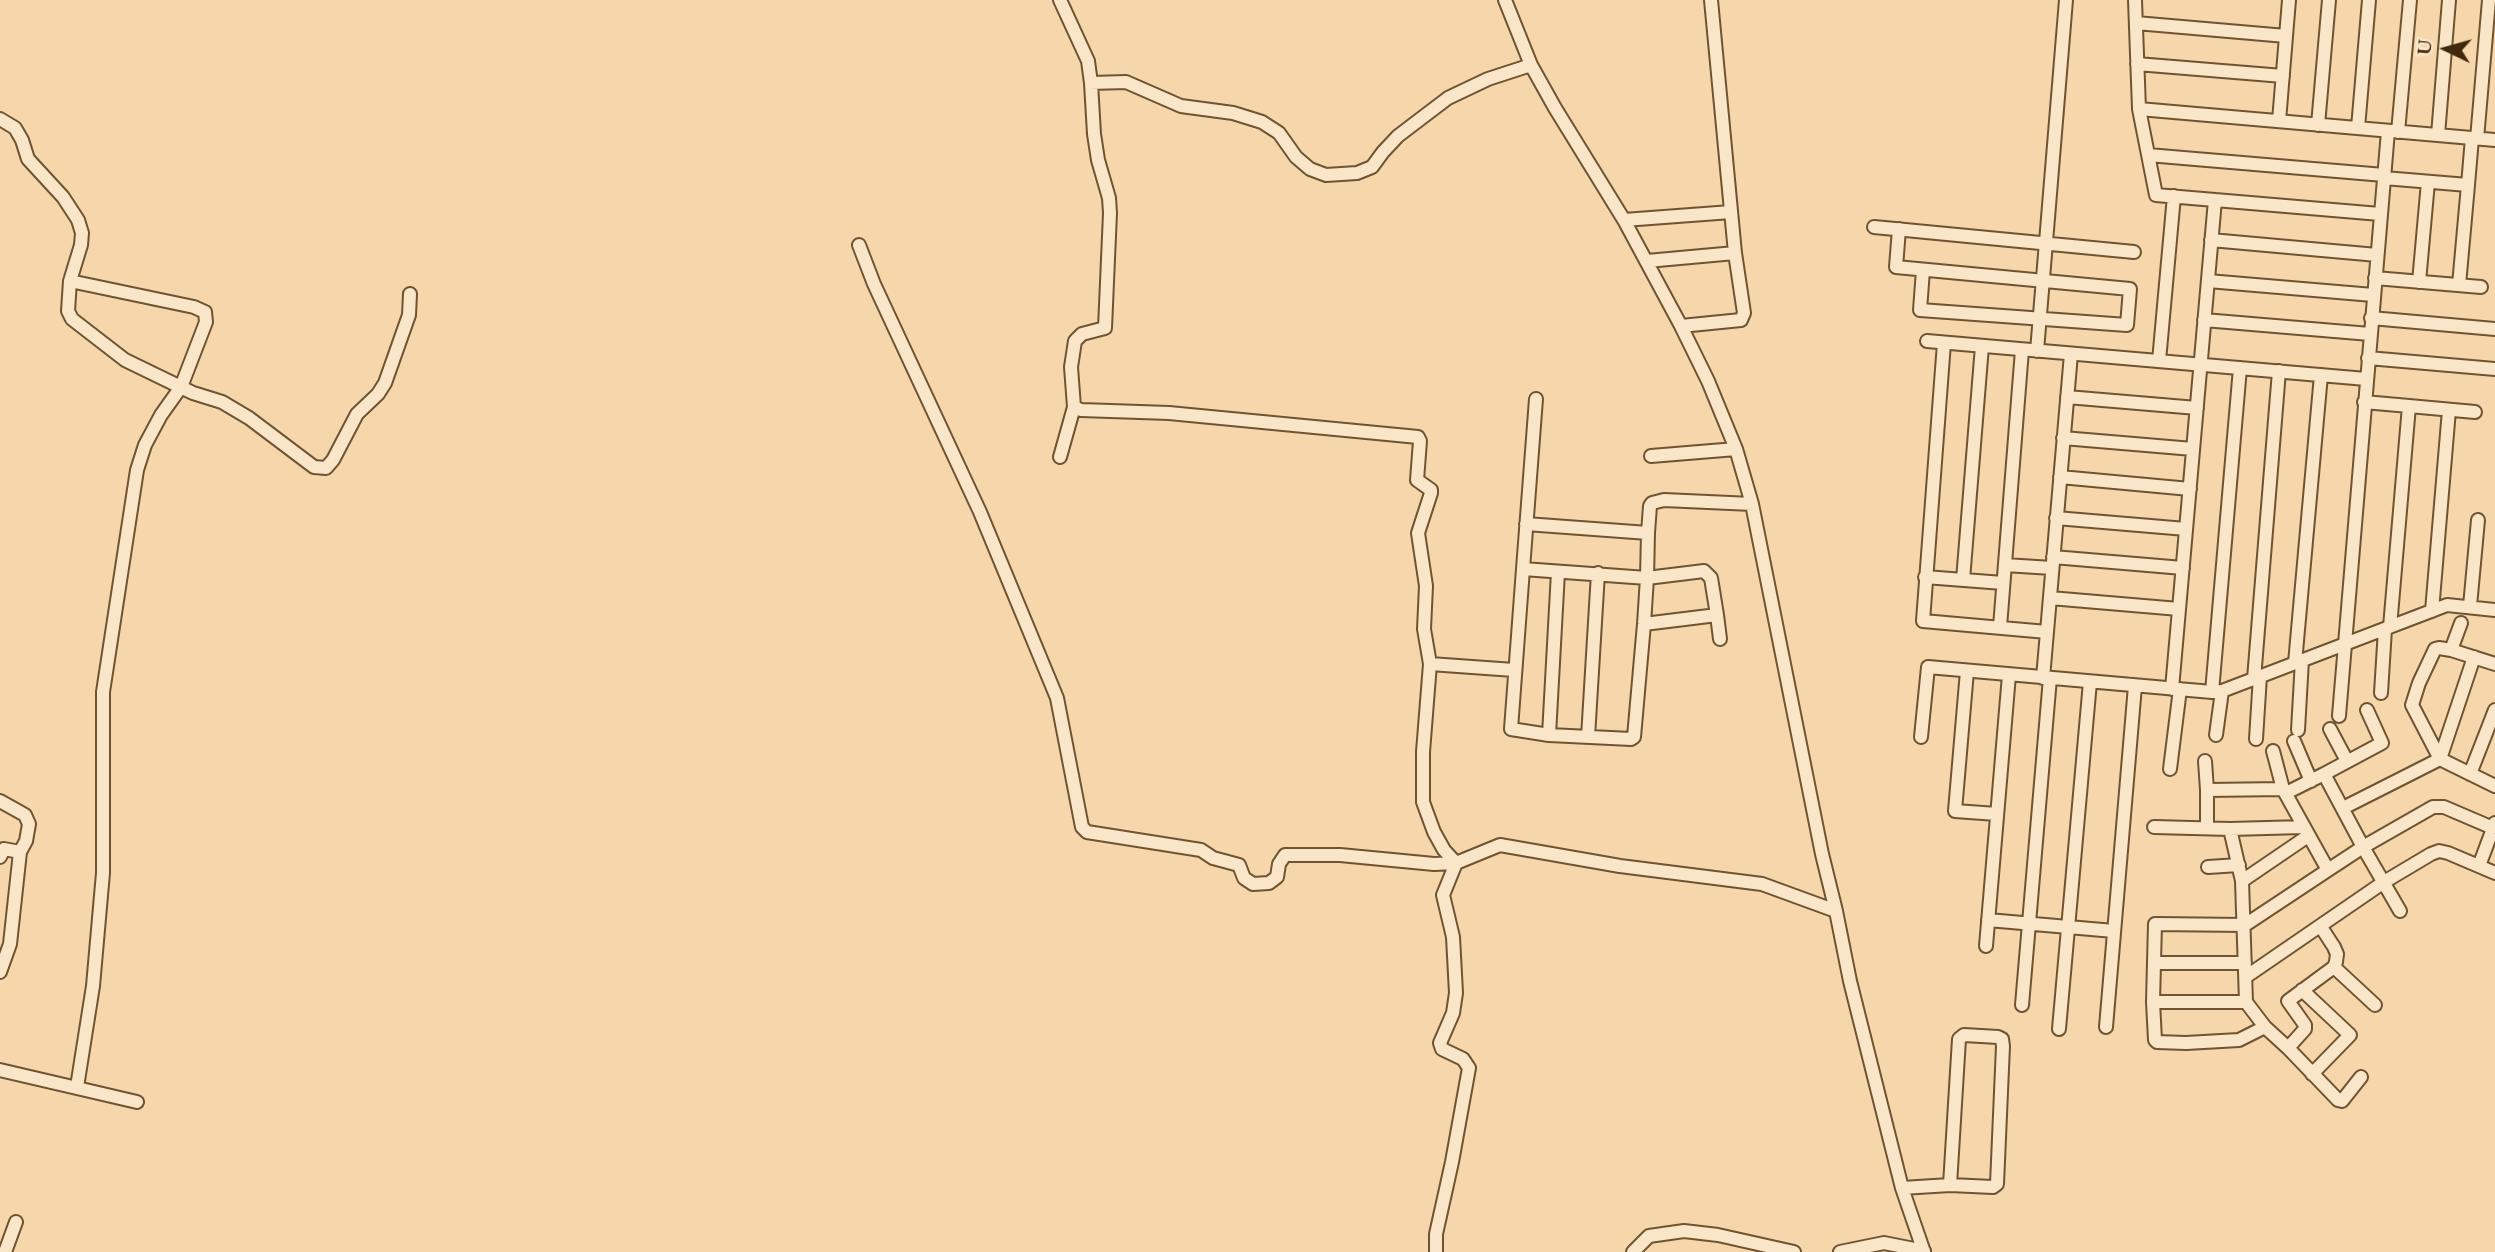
<!DOCTYPE html>
<style>
body{margin:0}
#map{position:relative;width:2495px;height:1252px;overflow:hidden;background:#f6d7ab;font-family:Cardo,serif}
canvas{display:block}
.north{position:absolute;left:2411px;top:14px;width:70px;height:70px;-webkit-text-stroke:5px #f9e5c8;paint-order:stroke;rotate:275deg;font-size:19px;font-weight:700;line-height:28px;text-align:center;color:#42280a}
.north::after{content:'';display:block;margin:auto;width:24px;height:32px;background:#42280a;clip-path:polygon(50% 0,100% 100%,50% 72%,0 100%)}
</style>
<div id="map">
<canvas width="2495" height="1252"></canvas>
<div class="north">U</div>
</div>
<script>
const ctx = document.querySelector('canvas').getContext('2d');
ctx.lineJoin = 'round';
function shape(rows) {
  const path = new Path2D();
  for (const r of rows) {
    path.moveTo(r[0], r[1]);
    for (let i = 2; i < r.length; i += 2) path.lineTo(r[i], r[i + 1]);
  }
  return path;
}
function stroke(path, color, width, dash) {
  ctx.strokeStyle = color;
  ctx.lineWidth = width;
  ctx.lineCap = dash ? 'butt' : 'round';
  ctx.setLineDash(dash || []);
  ctx.stroke(path);
}
const minor = shape([
 [1060,0,1088,61,1091,83,1126,82,1181,106,1233,113,1262,122,1279,133,1296,157,1310,169,1326,175,1357,173,1372,167,1383,152,1398,136,1448,98,1488,79,1531,65],
 [1505,0,1531,65,1555,108,1624,220,1681,326,1708,381,1736,449,1752,504,1822,854,1836,911,1850,981,1902,1188,1924,1252],
 [2135,0,2139,109,2156,195,2380,214],
 [2136,23,2286,36],
 [2137,64,2283,76],
 [2139,109,2495,140],
 [0,119,15,128,22,140,28,159,63,197,78,220,82,233,81,245,70,281,68,311,72,319,125,360,193,393,222,402,249,418,314,467,326,468,333,460,357,414,378,394,385,383,409,315,410,294],
 [2279,121,2289,0],
 [2318,125,2329,0],
 [2358,128,2369,0],
 [2398,132,2410,0],
 [2438,135,2449,0],
 [2477,139,2489,0],
 [2148,155,2384,175],
 [2384,178,2468,185,2472,138],
 [1624,220,1731,212],
 [1874,227,2134,252],
 [1899,229,1896,267,2130,289,2127,325,1920,310,1923,270],
 [2211,240,2377,255],
 [859,245,874,284,980,512,1057,698,1082,827,1087,832,1201,850,1213,858,1239,865,1244,878,1253,884,1269,883,1277,877,1279,864,1285,855,1340,855,1434,864,1456,863,1500,845,1620,866,1762,884,1836,911],
 [1647,261,1735,253],
 [2375,278,2481,287],
 [70,281,194,307,205,312,206,322,181,387,161,415,145,445,137,470,103,692,103,873,93,986,77,1087],
 [2208,281,2373,295],
 [2419,282,2428,182],
 [2459,285,2468,185],
 [2371,318,2495,329],
 [2204,320,2370,334],
 [1681,326,1741,320,1744,313,1735,253,1711,0],
 [1927,341,2366,379],
 [1944,343,1923,621,2047,632],
 [2037,351,2066,0],
 [2368,358,2495,369],
 [2159,361,2174,196],
 [2067,397,2197,408],
 [2364,402,2409,406,2390,627],
 [2409,406,2475,412],
 [1074,407,1081,410,1169,413,1418,437,1420,441,1417,480,1431,490,1431,493,1418,533,1426,586,1424,629,1430,664,1423,752,1423,802,1434,832,1444,850,1456,863],
 [2063,438,2193,449],
 [1651,456,1736,449],
 [1060,457,1074,407,1071,367,1075,341,1082,334,1105,328,1110,213,1109,198,1098,160,1094,134,1091,83],
 [2060,477,2190,489],
 [2056,518,2186,529],
 [1526,524,1648,533],
 [2053,557,2183,568],
 [2005,565,2052,568],
 [1523,569,1536,399],
 [1925,577,2003,583],
 [1963,580,1982,346],
 [2050,598,2179,609],
 [2470,606,2478,520],
 [2432,611,2449,410],
 [1717,615,1711,578,1704,571,1647,578,1523,569,1511,729,1549,735,1631,739,1634,737,1644,624,1647,578,1648,533,1650,506,1652,503,1664,500,1752,504],
 [1644,624,1717,615,1720,639],
 [2000,627,2022,350],
 [2451,650,2461,623],
 [2295,663,2321,375],
 [1430,664,1514,670],
 [2495,664,2451,650,2439,648,2435,649,2419,683,2412,705,2440,759,2495,786],
 [1967,671,1955,811,1997,814],
 [2043,678,2071,354],
 [2254,679,2279,371],
 [2172,689,2215,200],
 [2212,692,2240,368],
 [2381,693,2385,629],
 [2339,716,2388,131],
 [2330,729,2347,761],
 [2298,730,2302,660],
 [1549,735,1558,572],
 [2216,735,2222,691],
 [1588,737,1598,573],
 [1921,737,1928,667,2212,692,2222,691,2447,605,2495,610],
 [2256,739,2260,676],
 [2294,741,2311,781],
 [2273,751,2283,789],
 [2205,761,2207,790],
 [2170,769,2180,689],
 [2324,774,2382,743,2367,710],
 [2470,774,2495,710],
 [2286,793,2324,774,2363,847,2433,807,2444,807,2493,828],
 [0,801,25,815,29,824,26,841,20,852,10,944,0,972],
 [2343,808,2440,759,2474,657],
 [2154,827,2230,829,2304,827],
 [2207,828,2207,790,2283,789,2328,870,2363,847,2400,911],
 [2230,829,2242,881,2246,1002,2265,1027,2288,1048,2338,1100,2342,1101,2361,1077],
 [0,857,4,849,20,852],
 [2479,866,2495,823],
 [2208,867,2239,865],
 [2242,881,2308,836],
 [1988,920,2114,931],
 [1986,946,2009,675],
 [2154,963,2155,924,2245,925,2328,870],
 [2334,967,2375,1005],
 [2247,976,2384,882,2431,854,2439,851,2448,853,2495,873],
 [2302,990,2350,1035,2312,1074],
 [2153,1002,2154,963,2245,963],
 [2246,1002,2153,1002,2155,1040,2157,1042,2186,1043,2239,1040,2265,1027],
 [2022,1005,2050,678],
 [2106,1027,2135,686],
 [2059,1029,2090,682],
 [2288,1048,2305,1029,2305,1025,2288,1001,2334,967,2336,962,2337,954,2334,947,2321,927],
 [0,1070,137,1102],
 [1902,1188,1950,1185,1993,1187,1997,1184,2003,1046,2002,1039,1998,1037,1964,1035,1959,1039,1950,1185],
 [5,1252,16,1222],
 [1436,1252,1436,1234,1452,1162,1469,1068,1463,1059,1442,1049,1440,1043,1453,1013,1456,993,1453,937,1443,895,1456,863],
 [1633,1252,1649,1236,1684,1231,1718,1235,1794,1252],
 [1840,1252,1884,1243,1924,1251]
]);
stroke(minor, '#6f5432', 16);
stroke(minor, '#f9e5c8', 12);
</script>
